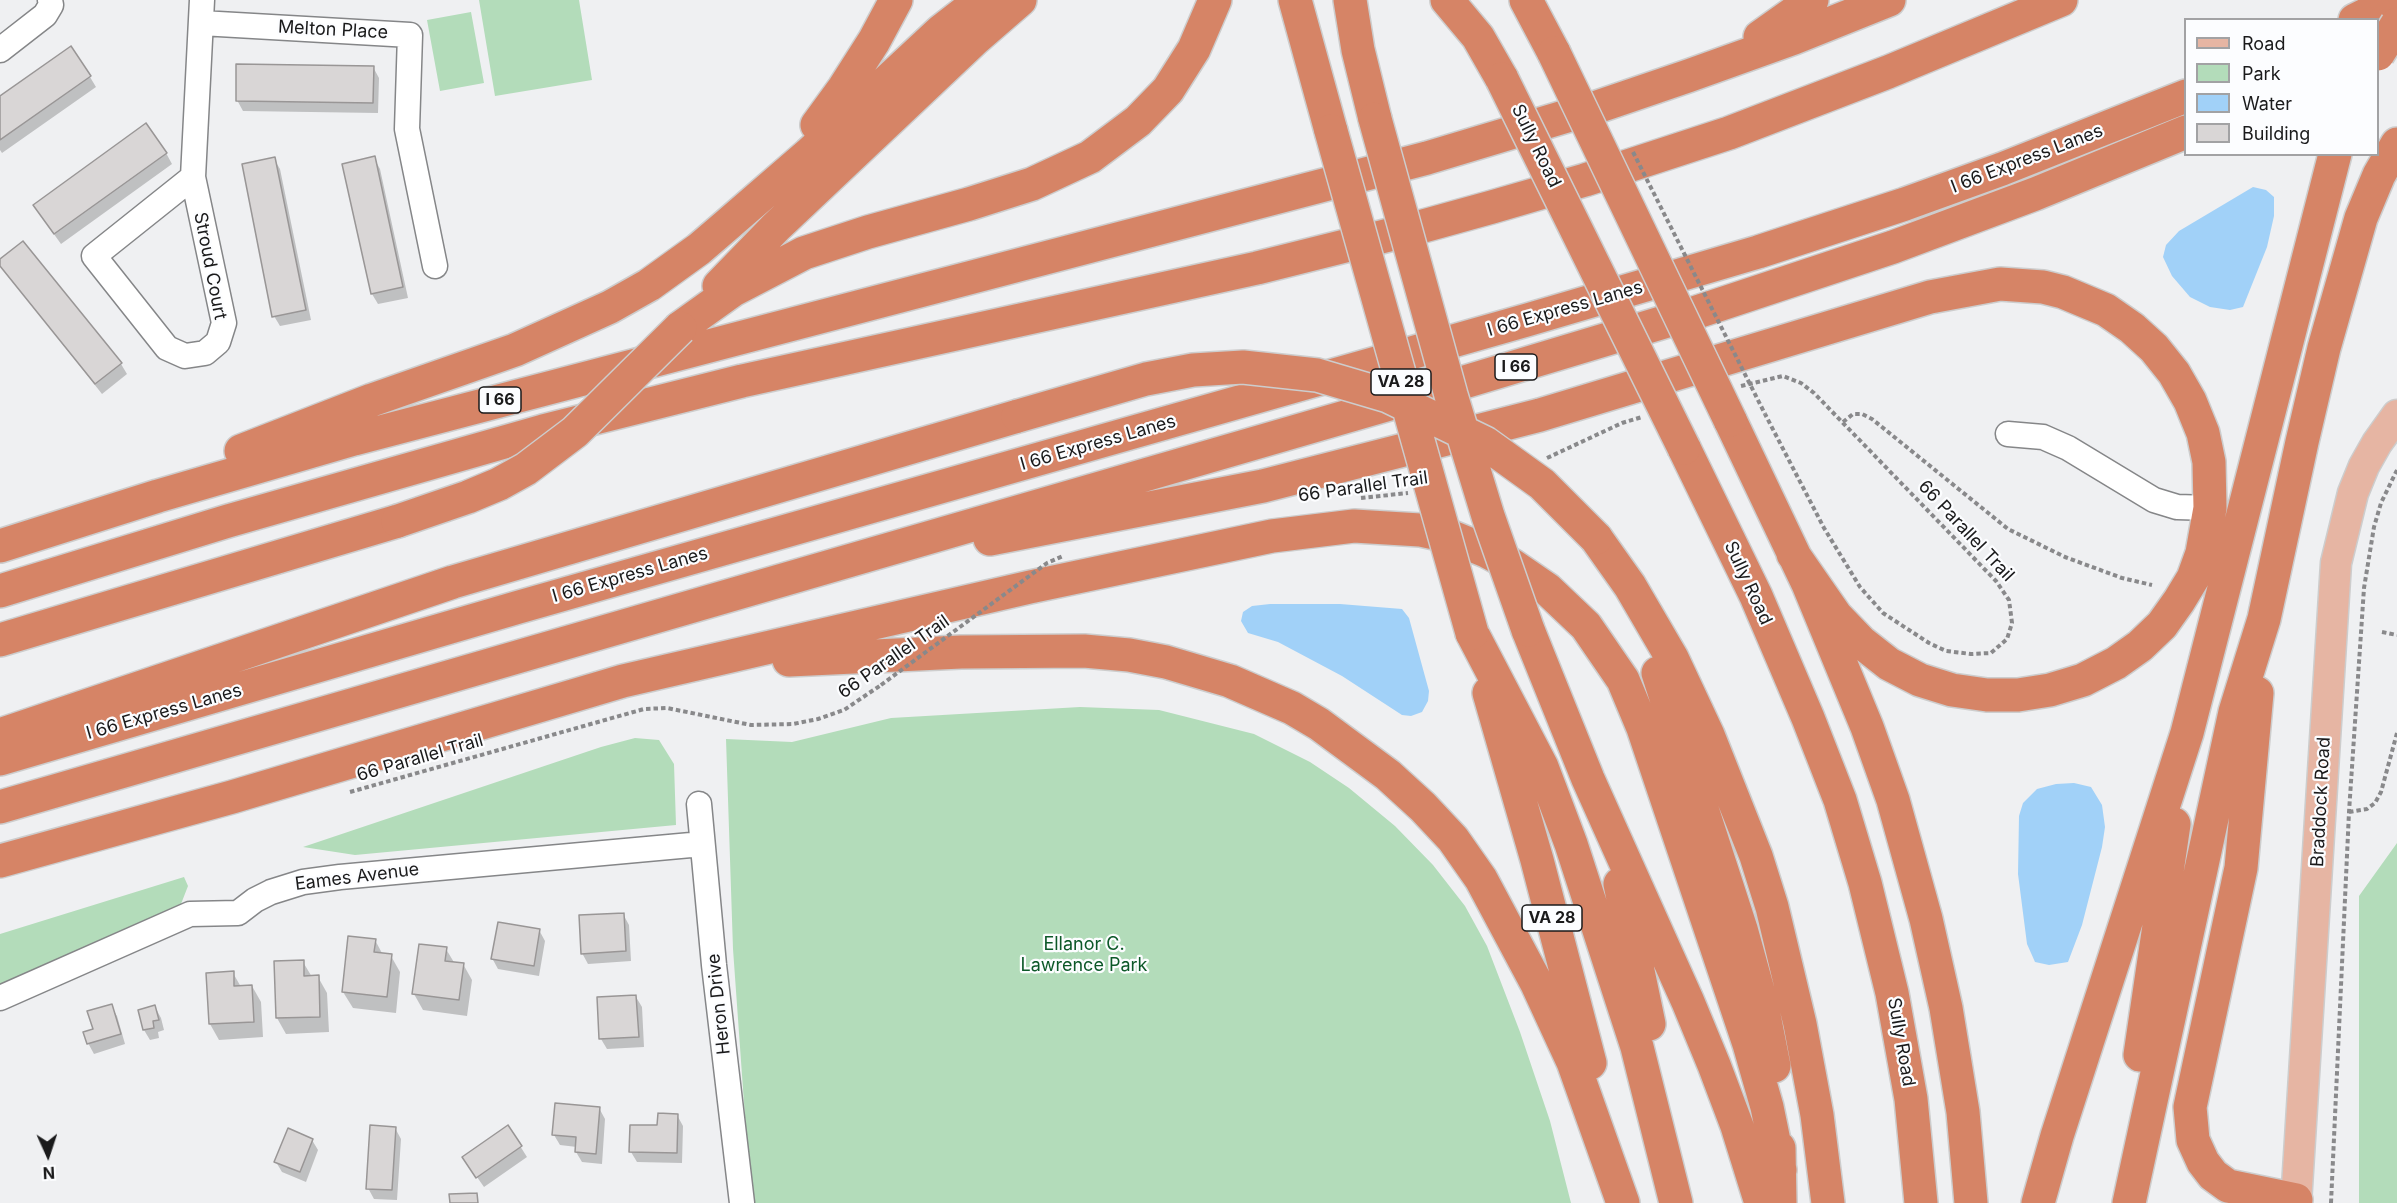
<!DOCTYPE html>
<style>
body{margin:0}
#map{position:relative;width:2397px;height:1203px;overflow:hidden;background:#eff0f2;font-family:Inter,sans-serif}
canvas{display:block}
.legend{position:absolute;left:2184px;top:18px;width:195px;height:138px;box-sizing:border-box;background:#fcfdff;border:2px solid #a2a2a4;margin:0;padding:8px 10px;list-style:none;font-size:18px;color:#1a1a1b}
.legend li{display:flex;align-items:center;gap:12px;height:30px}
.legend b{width:30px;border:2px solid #a2a2a4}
.north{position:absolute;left:18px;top:1125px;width:60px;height:60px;-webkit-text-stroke:4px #fcfdff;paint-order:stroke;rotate:177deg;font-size:16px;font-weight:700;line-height:24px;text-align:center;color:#1a1a1b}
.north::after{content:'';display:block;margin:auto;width:21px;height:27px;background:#1a1a1b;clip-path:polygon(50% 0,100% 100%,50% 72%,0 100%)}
</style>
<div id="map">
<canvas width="2397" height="1203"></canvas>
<ul class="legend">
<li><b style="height:8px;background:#e6b5a3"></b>Road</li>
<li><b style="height:16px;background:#b3dcba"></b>Park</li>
<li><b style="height:16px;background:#a1d1f8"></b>Water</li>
<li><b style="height:16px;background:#d9d6d6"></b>Building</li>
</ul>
<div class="north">N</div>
</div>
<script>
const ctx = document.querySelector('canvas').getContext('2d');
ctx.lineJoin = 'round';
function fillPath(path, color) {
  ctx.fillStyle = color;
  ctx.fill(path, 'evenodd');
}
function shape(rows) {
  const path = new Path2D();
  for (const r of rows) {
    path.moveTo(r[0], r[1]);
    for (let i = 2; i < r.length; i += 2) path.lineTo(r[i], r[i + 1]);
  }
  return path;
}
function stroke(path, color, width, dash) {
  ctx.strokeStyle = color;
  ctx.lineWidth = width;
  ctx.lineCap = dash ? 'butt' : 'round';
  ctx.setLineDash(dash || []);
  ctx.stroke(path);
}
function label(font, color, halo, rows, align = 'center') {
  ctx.font = font + ' Inter,sans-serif';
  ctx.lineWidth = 4.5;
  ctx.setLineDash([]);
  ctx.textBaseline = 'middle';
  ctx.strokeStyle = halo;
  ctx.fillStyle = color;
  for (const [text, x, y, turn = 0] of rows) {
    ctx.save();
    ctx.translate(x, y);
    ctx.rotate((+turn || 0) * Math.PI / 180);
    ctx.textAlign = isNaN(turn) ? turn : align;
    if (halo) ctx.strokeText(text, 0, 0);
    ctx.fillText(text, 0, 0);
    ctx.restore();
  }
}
const green = shape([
 [479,0,579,0,592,80,495,96],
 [471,12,484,83,440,91,427,20],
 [1080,707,1159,710,1254,734,1310,762,1349,788,1395,826,1433,865,1465,906,1487,946,1520,1032,1550,1121,1571,1203,755,1203,746,1131,733,949,726,739,792,742,891,718],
 [635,738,659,740,674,764,676,825,355,855,303,847,601,747],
 [2397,843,2397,1203,2359,1203,2359,896],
 [184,877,188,886,181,904,0,986,0,934]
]);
const water = shape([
 [2253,187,2266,190,2274,197,2274,216,2267,247,2243,307,2230,310,2210,307,2190,297,2172,276,2163,257,2166,245,2179,231],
 [1270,604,1340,604,1402,609,1409,618,1429,691,1428,701,1422,712,1411,716,1402,715,1342,676,1278,642,1248,633,1241,621,1243,612,1252,606],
 [2074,783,2091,787,2102,805,2105,827,2102,847,2082,925,2068,962,2049,965,2035,962,2027,944,2018,874,2019,816,2023,803,2037,789,2056,784]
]);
const shadow = shape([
 [373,67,379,78,378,113,243,111,237,100],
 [90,77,96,87,2,153,0,150,0,98],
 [166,153,172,164,61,244,41,216],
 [374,158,380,169,408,298,378,304,372,294,344,165],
 [274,159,280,169,311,320,280,326,274,316],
 [23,243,121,364,127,374,102,394,0,265,0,261],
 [623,914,629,925,631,961,588,964,582,953],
 [539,930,545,941,539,976,498,969,492,958],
 [375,940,383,955,391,956,400,972,396,1013,353,1008,343,992],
 [446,949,455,964,463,964,472,980,467,1016,423,1010,414,994],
 [303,962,312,977,318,977,327,993,329,1032,286,1034,277,1018],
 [233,973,241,987,252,986,261,1002,263,1037,219,1040,210,1024],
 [636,997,642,1007,644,1047,607,1049,601,1039],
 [111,1006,117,1016,125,1044,94,1054,88,1043],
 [155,1007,161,1018,164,1030,158,1032,159,1038,150,1040,144,1030,140,1011],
 [599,1108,605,1119,602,1164,582,1162,576,1152,577,1147,560,1145,554,1135],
 [677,1115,683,1126,682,1163,637,1162,631,1152,659,1127],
 [508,1127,527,1157,484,1187,470,1167],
 [395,1128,401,1139,397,1200,374,1199,368,1188],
 [312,1140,318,1150,306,1182,282,1172,276,1162]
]);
const building = shape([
 [71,46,91,76,0,140,0,96,71,46],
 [236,64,374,66,373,103,236,101,236,64],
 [146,123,167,153,54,234,33,205,146,123],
 [375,156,403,287,371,294,342,164,375,156],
 [275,157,306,310,272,317,242,164,275,157],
 [23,241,122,363,95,384,0,266,0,259,23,241],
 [624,913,626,951,581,954,579,915,624,913],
 [498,922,540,929,534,966,491,959,498,922],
 [348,936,376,939,374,952,392,954,387,997,342,992,348,936],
 [419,944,447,947,445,961,464,963,459,1000,412,994,419,944],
 [304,960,304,976,319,975,320,1017,276,1018,274,961,304,960],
 [234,971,234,986,252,985,254,1022,209,1024,206,973,234,971],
 [636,995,639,1037,599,1039,597,997,636,995],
 [112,1004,121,1034,87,1044,83,1032,93,1029,87,1011,112,1004],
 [155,1005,159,1020,153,1021,154,1028,143,1030,138,1010,155,1005],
 [555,1103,600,1107,596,1154,575,1152,576,1137,552,1135,555,1103],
 [658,1113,678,1114,677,1153,629,1152,630,1125,657,1125,658,1113],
 [370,1125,396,1127,392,1190,366,1189,370,1125],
 [508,1125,522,1146,476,1178,462,1157,508,1125],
 [288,1128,313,1139,300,1172,274,1162,288,1128],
 [477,1193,478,1203,450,1203,449,1194,477,1193]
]);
const path = shape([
 [1741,386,1783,376,1801,383,1814,393,1996,581,2009,600,2012,623,2007,639,1991,653,1971,654,1946,651,1929,643,1883,613,1860,587,1824,528,1765,414],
 [1843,422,1853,414,1862,414,1872,419,2008,529,2065,557,2122,578,2152,585],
 [1547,458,1622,423,1642,417],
 [1361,498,1408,493],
 [2382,632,2397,635],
 [350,792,644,709,667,708,751,725,793,724,818,719,844,710,881,685],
 [2349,812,2367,809,2375,803,2381,792,2397,733],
 [2331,1203,2349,812,2364,588,2374,527,2381,503,2397,470]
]);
const minor = shape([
 [201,23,410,35,407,129,435,266],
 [0,50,45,15,51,5,50,0],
 [193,177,94,256,167,348,185,356,205,353,218,342,224,323,193,177,202,0],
 [2008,434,2043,437,2068,448,2154,500,2177,507,2210,508],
 [699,804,714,965,742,1203],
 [0,998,190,914,238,913,255,900,271,892,303,882,340,877,702,844]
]);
const major = shape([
 [2296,1203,2336,563,2353,493,2364,466,2377,443,2397,415]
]);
const highway = shape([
 [1295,0,1331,131],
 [1350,0,1358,50,1375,119],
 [1447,0,1478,37,1502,79],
 [1526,0,1554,53],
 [2355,20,2396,0],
 [1760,37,1812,0],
 [817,125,844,88,874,41,896,0],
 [719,286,776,227,975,39,1020,0],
 [680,328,733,290,804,253,868,232,969,204,1032,184,1090,157,1138,121,1168,90,1194,49,1215,0],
 [1730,420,1808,584,1867,727,1893,800,1926,919,1946,1008,1963,1112,1971,1203],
 [1684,448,1756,596,1808,718,1840,800,1865,883,1892,993,1911,1099,1921,1203],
 [241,451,372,400,515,350,610,307,649,285,699,249,727,225,809,154,941,31,981,0],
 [1596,538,1630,586,1672,658,1708,735,1756,856,1772,907,1800,1024,1817,1115,1828,1203],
 [990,539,1263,486,1540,415,1930,297,2000,284,2043,287,2063,292,2106,310,2132,328,2154,348,2174,373,2190,401,2203,433,2209,462,2210,508,2202,553,2193,578,2179,601,2162,625,2140,646,2116,663,2083,680,2050,690,2018,695,1987,695,1952,690,1920,680,1889,664,1861,642,1836,616,1793,554],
 [0,546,158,496,354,439,1427,158,1597,107,1688,76,1794,38,1889,0],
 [0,591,228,521,543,431,742,381,1257,268,1409,230,1492,207,1585,180,1729,133,1888,72,2061,0],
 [1528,630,1588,779,1688,1002,1714,1065,1737,1126,1761,1203],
 [1472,633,1542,767,1571,844,1637,1047,1676,1203],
 [0,640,398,521],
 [789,660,961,652,1084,651,1129,655,1166,662,1230,681,1292,708,1319,724,1388,775,1423,807,1453,839,1481,879,1537,984,1573,1062,1623,1203],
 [1658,673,1741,929,1762,1005,1774,1066],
 [1489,693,1537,860,1590,1063],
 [2257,693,2241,868,2190,1107,2193,1140,2203,1162,2213,1175,2228,1186,2296,1200],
 [0,735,453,582,1018,416],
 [0,759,519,607,1527,320,1758,252,1905,204,2002,169,2186,96],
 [0,807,1438,390,1694,313,1893,247,2035,194,2186,132],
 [0,861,232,797,623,681,1030,587,1272,536,1354,526,1420,530,1452,537,1486,551,1512,565,1547,589,1586,626,1623,680,1643,728,1749,1044,1767,1107,1780,1170],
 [1620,884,1649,1024],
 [2140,1055,2174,824],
 [1779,1148,1780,1203],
 [2038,1203,2057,1136,2187,733,2335,154],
 [2129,1203,2235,712,2264,619,2302,442,2324,348,2361,218,2379,175,2397,144]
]);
const pathBridge = shape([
 [1633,152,1765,414],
 [881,685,1047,563,1063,556]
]);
const highwayBridge = shape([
 [1554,53,1730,420],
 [2378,54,2397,24],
 [1502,79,1684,448],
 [1375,119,1451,395,1488,516,1528,630],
 [1331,131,1472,633],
 [1018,416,1146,379,1193,370,1243,367,1317,375,1388,396,1485,443,1542,484,1596,538],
 [398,521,468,497,499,484,526,469,575,432,680,328]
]);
const shields = [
 [1516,367,42],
 [1401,382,60],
 [500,400,42],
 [1552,918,60]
];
const shieldNames = [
 ["I 66",1516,367],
 ["VA 28",1401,382],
 ["I 66",500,400],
 ["VA 28",1552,918]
];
const streetNames = [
 ["Melton Place",333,30,3],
 ["Sully Road",1536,146,64],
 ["I 66 Express Lanes",2027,159,-21],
 ["Stroud Court",210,266,79],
 ["I 66 Express Lanes",1565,309,-16],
 ["I 66 Express Lanes",1098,443,-16],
 ["66 Parallel Trail",1363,487,-8],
 ["66 Parallel Trail",1966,531,47],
 ["I 66 Express Lanes",630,575,-16],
 ["Sully Road",1748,583,65],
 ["66 Parallel Trail",894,657,-35],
 ["I 66 Express Lanes",164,712,-16],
 ["66 Parallel Trail",420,758,-16],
 ["Braddock Road",2321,802,-87],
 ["Eames Avenue",357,877,-7],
 ["Heron Drive",719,1004,-96],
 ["Sully Road",1901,1042,80]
];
const parkNames = [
 ["Ellanor C.",1084,945],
 ["Lawrence Park",1084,966]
];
fillPath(green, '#b3dcba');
fillPath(water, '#a1d1f8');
fillPath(shadow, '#0003');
fillPath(building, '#d9d6d6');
stroke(building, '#999696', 1.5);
stroke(minor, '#858688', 27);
stroke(major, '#cdcdcd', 33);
stroke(highway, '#cdcdcd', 36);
stroke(path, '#89898b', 4, [4.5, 3]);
stroke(minor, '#fff', 24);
stroke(major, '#e6b5a3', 30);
stroke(highway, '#d68466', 33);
stroke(highwayBridge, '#cdcdcd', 36, []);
stroke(pathBridge, '#89898b', 4, [4.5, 3]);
stroke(highwayBridge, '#d68466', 33);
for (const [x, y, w] of shields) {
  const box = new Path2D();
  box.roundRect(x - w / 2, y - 13, w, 26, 4.5);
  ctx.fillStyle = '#fcfdff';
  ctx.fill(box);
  stroke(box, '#1a1a1b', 1.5);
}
label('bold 16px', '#1a1a1b', null, shieldNames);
label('18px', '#1a1a1b', '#fcfdff', streetNames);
label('18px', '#0c5828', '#fcfdff', parkNames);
</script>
